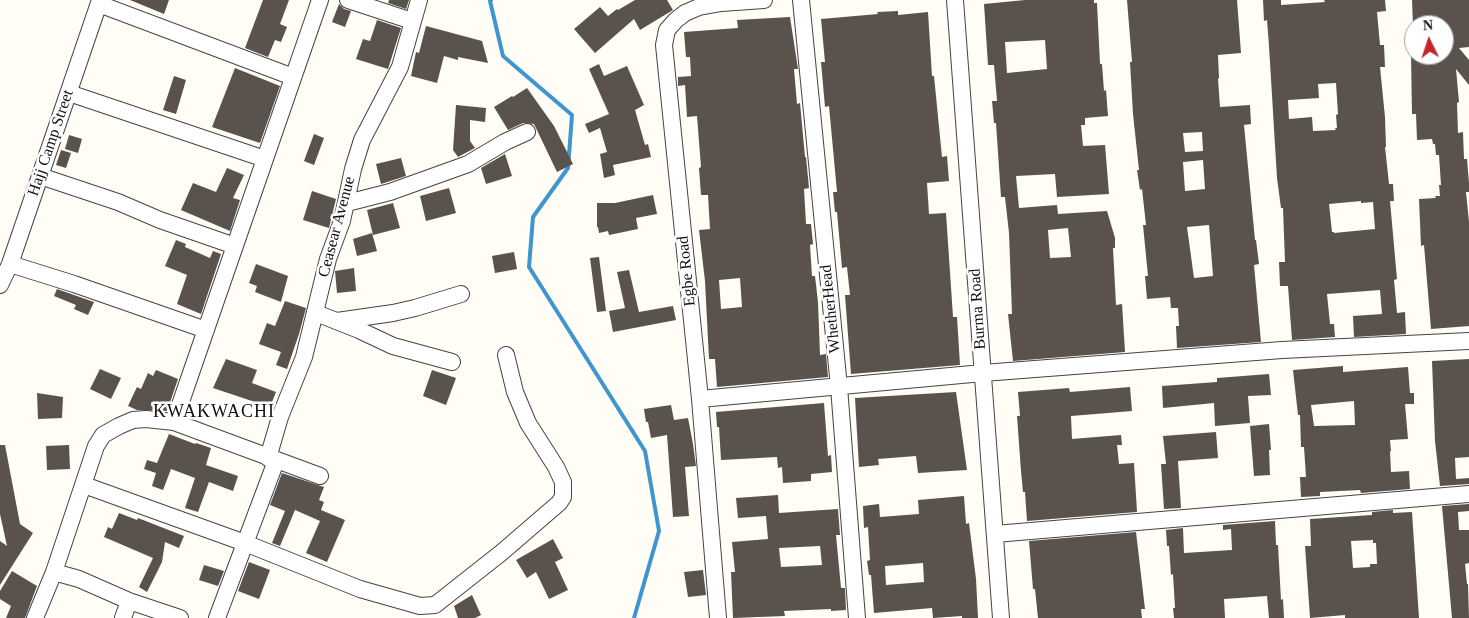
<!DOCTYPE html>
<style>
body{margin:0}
#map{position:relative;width:1469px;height:618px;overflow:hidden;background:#fffdf5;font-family:Georgia,serif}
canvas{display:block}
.north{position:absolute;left:1404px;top:15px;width:50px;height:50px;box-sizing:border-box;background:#fff;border:1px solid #a0a0a0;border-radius:50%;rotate:356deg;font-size:14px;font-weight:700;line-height:20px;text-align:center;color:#111}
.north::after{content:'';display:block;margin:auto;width:18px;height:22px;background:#c4262e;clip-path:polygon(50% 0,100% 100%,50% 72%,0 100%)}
</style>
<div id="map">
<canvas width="1469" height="618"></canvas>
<div class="north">N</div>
</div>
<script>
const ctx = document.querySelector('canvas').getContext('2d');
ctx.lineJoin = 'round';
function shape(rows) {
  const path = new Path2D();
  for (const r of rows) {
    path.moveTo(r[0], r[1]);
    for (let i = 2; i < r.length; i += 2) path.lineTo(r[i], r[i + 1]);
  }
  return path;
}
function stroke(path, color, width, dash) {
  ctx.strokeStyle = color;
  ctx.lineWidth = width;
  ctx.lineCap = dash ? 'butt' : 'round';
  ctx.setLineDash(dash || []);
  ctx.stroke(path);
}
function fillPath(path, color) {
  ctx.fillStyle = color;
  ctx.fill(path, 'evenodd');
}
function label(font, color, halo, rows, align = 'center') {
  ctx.font = font + ' Georgia,serif';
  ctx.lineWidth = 5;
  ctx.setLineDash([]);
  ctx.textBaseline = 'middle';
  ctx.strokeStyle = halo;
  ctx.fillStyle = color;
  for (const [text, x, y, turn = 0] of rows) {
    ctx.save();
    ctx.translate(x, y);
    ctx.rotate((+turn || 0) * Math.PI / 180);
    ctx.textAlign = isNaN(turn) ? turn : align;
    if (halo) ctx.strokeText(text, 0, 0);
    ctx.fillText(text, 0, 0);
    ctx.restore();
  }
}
const stream = shape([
 [491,0,490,1,503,56,572,115,568,168,533,217,529,267,645,451,659,531,634,618]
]);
const building = shape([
 [130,0,169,0,164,14],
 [263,0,289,0,280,24,287,27,281,42,275,40,268,57,245,48],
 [389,0,409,0,406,9,388,3],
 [635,0,667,0,673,10,640,30,634,19,595,53,574,29,600,7,608,16,617,9,618,10],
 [1025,0,1094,0,1094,3,1097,3,1100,64,1102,64,1104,91,1106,90,1108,116,1085,118,1085,125,1081,125,1083,146,1105,145,1109,194,1057,197,1055,174,1016,176,1019,208,1057,205,1058,214,1107,211,1115,238,1115,248,1113,248,1116,305,1122,304,1125,352,1013,361,1008,314,1012,314,1009,233,1005,197,1001,197,996,123,994,123,992,101,997,101,994,65,988,65,984,4],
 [1045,40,1047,69,1007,73,1005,42],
 [1068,228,1071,257,1050,258,1048,230],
 [1127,0,1237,0,1241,53,1218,55,1219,78,1218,79,1220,107,1250,105,1251,124,1244,125,1255,240,1256,240,1259,264,1254,265,1261,342,1177,348,1176,326,1179,326,1178,308,1171,308,1170,297,1147,299,1145,276,1148,276,1143,225,1146,225,1142,189,1140,190,1137,170,1139,170,1133,114,1130,62,1132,62],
 [1202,132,1203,151,1185,152,1183,133],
 [1203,160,1205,189,1185,191,1183,162],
 [1209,225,1213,276,1194,278,1187,227],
 [1263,0,1281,0,1281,5,1325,2,1324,0,1385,0,1386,11,1377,12,1380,45,1384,45,1385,67,1380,67,1385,117,1386,147,1385,147,1389,184,1393,184,1394,201,1390,201,1397,279,1394,280,1397,313,1405,312,1406,334,1354,337,1353,316,1382,314,1380,290,1327,294,1330,324,1334,324,1335,337,1292,340,1288,286,1280,286,1279,262,1285,262,1283,208,1281,208,1277,178,1269,46,1267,20,1264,21],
 [1336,83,1338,114,1336,115,1337,128,1335,128,1336,130,1313,131,1312,117,1289,119,1288,100,1319,98,1318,84],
 [1361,201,1361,203,1373,202,1375,229,1334,233,1334,232,1332,232,1329,204],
 [1412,0,1469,0,1469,47,1459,48,1469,60,1469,85,1456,69,1459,102,1457,103,1458,133,1463,132,1464,159,1467,159,1469,183,1469,192,1466,192,1469,222,1469,326,1431,329,1424,245,1421,246,1419,199,1436,198,1435,196,1440,196,1439,185,1441,185,1439,155,1436,155,1435,144,1433,144,1432,139,1417,140,1416,114,1412,114,1411,55,1444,55,1444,25,1413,25],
 [339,4,344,9,351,11,345,27,332,22],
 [898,11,898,15,928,12,932,76,934,76,942,157,947,156,949,181,927,183,929,214,946,213,953,317,957,317,960,365,851,374,845,295,850,295,847,267,842,268,837,212,835,212,833,192,837,192,829,106,825,107,821,62,825,62,821,19,878,14,877,12],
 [790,17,798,69,794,69,797,104,800,103,805,157,806,157,809,188,804,189,806,224,811,224,813,244,810,245,812,276,815,276,818,302,820,355,826,354,828,377,717,387,715,359,709,359,705,281,699,230,710,229,708,195,701,195,699,168,701,167,697,116,687,117,685,85,678,86,678,77,691,76,690,57,686,57,684,32,738,28,737,20],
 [740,278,742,307,721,309,719,280],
 [377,20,401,28,388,69,356,59,363,39,370,41],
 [426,26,482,41,488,63,458,57,458,60,444,56,437,83,411,76,416,52,419,53],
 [599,64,604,76,627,66,644,105,635,110,645,145,648,144,651,157,613,165,615,175,604,178,600,154,607,152,600,128,589,133,585,124,609,114,589,69],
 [235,68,280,86,260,143,212,127],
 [174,76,186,80,176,114,163,110],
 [527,88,554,126,573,164,557,172,534,124,523,123,508,130,494,107,512,96,513,97],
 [456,105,486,108,485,122,470,120,470,141,475,148,458,157,453,150],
 [314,134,324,138,314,165,304,161],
 [69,135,82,139,78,153,65,149],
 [61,150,71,153,66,168,56,165],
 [505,154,512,176,486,184,481,168],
 [401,158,406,176,381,184,376,164],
 [227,168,244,175,233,198,240,200,230,231,181,210,193,183,216,192],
 [449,188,456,213,426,221,420,196],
 [312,191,336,199,329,228,303,220],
 [653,195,657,214,636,218,638,229,609,235,608,231,599,233,598,227,597,227,597,203,615,203],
 [393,203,400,228,373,235,367,210],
 [372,233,377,251,357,256,353,239],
 [176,240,186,244,185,247,210,258,213,251,221,254,201,314,177,304,187,275,165,266],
 [514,252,517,269,495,273,492,256],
 [599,257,606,311,597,312,590,258],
 [256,264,288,276,281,302,255,292,257,286,249,283],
 [354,268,356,291,337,293,335,271],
 [629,270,639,312,673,306,676,320,613,332,609,311,625,308,617,272],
 [57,289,94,302,88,315,74,309,76,305,54,296],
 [285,301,306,308,299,334,287,369,276,365,281,352,259,344,267,323,275,326],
 [226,359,257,370,252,383,276,392,270,407,213,388],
 [1469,359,1469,457,1455,458,1456,479,1469,478,1469,484,1440,486,1435,441,1432,361],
 [1343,366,1343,372,1408,367,1410,393,1414,393,1414,404,1405,404,1408,439,1390,440,1391,451,1390,451,1391,472,1409,471,1410,489,1361,493,1360,490,1320,492,1320,496,1301,497,1300,477,1306,477,1304,447,1301,447,1300,415,1298,415,1293,370],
 [1354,401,1355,425,1314,426,1311,405],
 [100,369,121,378,111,399,90,389],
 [156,370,178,379,167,411,137,410,128,406,137,387,141,389,148,373,153,376],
 [432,370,456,378,446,405,423,396],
 [1269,374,1271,395,1248,396,1250,423,1215,426,1214,403,1163,408,1162,386,1217,382,1217,378],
 [1130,387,1132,411,1071,416,1072,439,1121,435,1122,445,1117,445,1119,464,1134,463,1137,512,1027,521,1025,492,1023,492,1021,471,1017,416,1020,416,1018,392,1069,388,1070,392],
 [956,392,967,470,918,473,916,456,878,459,879,465,859,467,855,398],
 [37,393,63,397,62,418,38,419],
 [824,403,828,456,831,455,832,472,811,474,811,481,783,483,782,467,778,468,777,457,721,460,719,427,717,427,716,412],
 [671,405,674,420,688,418,693,444,696,466,685,467,689,516,673,517,667,435,651,438,648,422,646,422,644,409],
 [1269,424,1271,450,1269,450,1270,475,1254,476,1250,426],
 [1216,432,1218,458,1178,461,1181,508,1164,509,1161,464,1166,464,1163,436],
 [169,434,195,444,196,443,211,448,206,465,238,476,233,491,209,482,198,512,185,508,195,478,171,469,163,490,152,486,156,473,144,469,147,460,157,463],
 [0,445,5,445,20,524,33,533,0,585,0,541,7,546,0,514],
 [69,445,70,469,47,470,46,446],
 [282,473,324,487,319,500,324,502,321,510,345,520,327,562,306,553,320,521,295,510,280,546,272,543,285,511,270,505],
 [778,495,779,513,838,509,840,535,836,535,841,588,845,588,846,610,831,611,831,609,784,611,785,616,733,618,731,572,735,572,732,542,768,539,766,516,738,518,736,498],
 [820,546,822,565,781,567,779,548],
 [964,496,966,524,969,523,976,579,978,618,962,618,962,616,933,618,932,608,874,613,871,575,869,575,867,561,870,560,868,527,864,528,863,506,879,504,880,517,919,514,918,500],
 [923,563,924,582,886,585,885,566],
 [1469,504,1469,511,1458,512,1459,530,1469,530,1469,563,1465,564,1467,584,1468,584,1469,618,1452,618,1442,506],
 [1393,510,1393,513,1412,512,1419,618,1345,618,1345,615,1310,618,1305,546,1311,546,1310,519,1372,515,1372,512],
 [1373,540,1373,543,1376,543,1377,564,1370,564,1370,567,1353,568,1351,541],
 [119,513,137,520,138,518,184,536,179,548,165,542,162,562,147,592,139,587,153,558,104,537,108,527,112,529],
 [1275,521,1276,545,1278,545,1281,600,1283,599,1284,618,1269,618,1267,596,1224,599,1225,618,1174,618,1173,608,1175,608,1173,574,1171,575,1169,546,1167,546,1166,530,1183,528,1184,553,1232,550,1231,529,1223,530,1223,525],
 [1136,532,1145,609,1141,609,1142,618,1038,618,1035,589,1033,589,1029,541],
 [553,539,563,558,555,562,568,590,549,599,536,572,527,578,516,560],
 [249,562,270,570,259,599,238,591],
 [204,565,224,571,218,586,199,580],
 [703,570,706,595,688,597,684,572],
 [12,571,37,586,25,618,6,618,11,606,0,599,0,591],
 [472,595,481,615,475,618,458,618,454,606]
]);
const minor = shape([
 [348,0,412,21],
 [801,0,839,387,857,618],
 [955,0,1001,618],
 [99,4,293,77],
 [69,93,265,159],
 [40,176,118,202,160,220,235,246],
 [347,203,390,192,468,164,505,142,527,132],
 [10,264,74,284,206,330],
 [0,285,10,264,100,0],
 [316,313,359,330,393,346,452,362],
 [337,321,393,313,415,308,461,294],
 [700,399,983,373,1282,350,1469,341],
 [174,422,320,0],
 [268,458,280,417,304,357,328,259,342,221,353,169,362,140,400,67,419,0],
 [84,485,245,543,360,589,420,606,435,605,501,553,559,503,563,497,563,482,556,467,528,423,515,392,506,355],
 [995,534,1469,494],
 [54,572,79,579,129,601,180,618],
 [35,618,54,572,96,446,103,435,119,426,133,420,146,419,174,422,320,476],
 [123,618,129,601],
 [217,618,276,461],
 [718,618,700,399,664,45,667,30,676,20,685,13,699,7,721,3,764,0]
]);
const streetNames = [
 ["Hajj Camp Street",51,143,-71],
 ["Ceasear Avenue",337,227,-75],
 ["Egbe Road",687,271,-96],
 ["WhetherHead",831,309,-96],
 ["Burma Road",978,309,-94]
];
const neighbourhoodNames = [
 ["KWAKWACHI",214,412]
];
stroke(stream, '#3f96cf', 4);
fillPath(building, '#5a524d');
stroke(minor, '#444', 18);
stroke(minor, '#fff', 16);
label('16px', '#111', '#fff', streetNames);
ctx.letterSpacing = '1px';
label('18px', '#111', '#fff', neighbourhoodNames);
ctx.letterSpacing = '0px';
</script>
